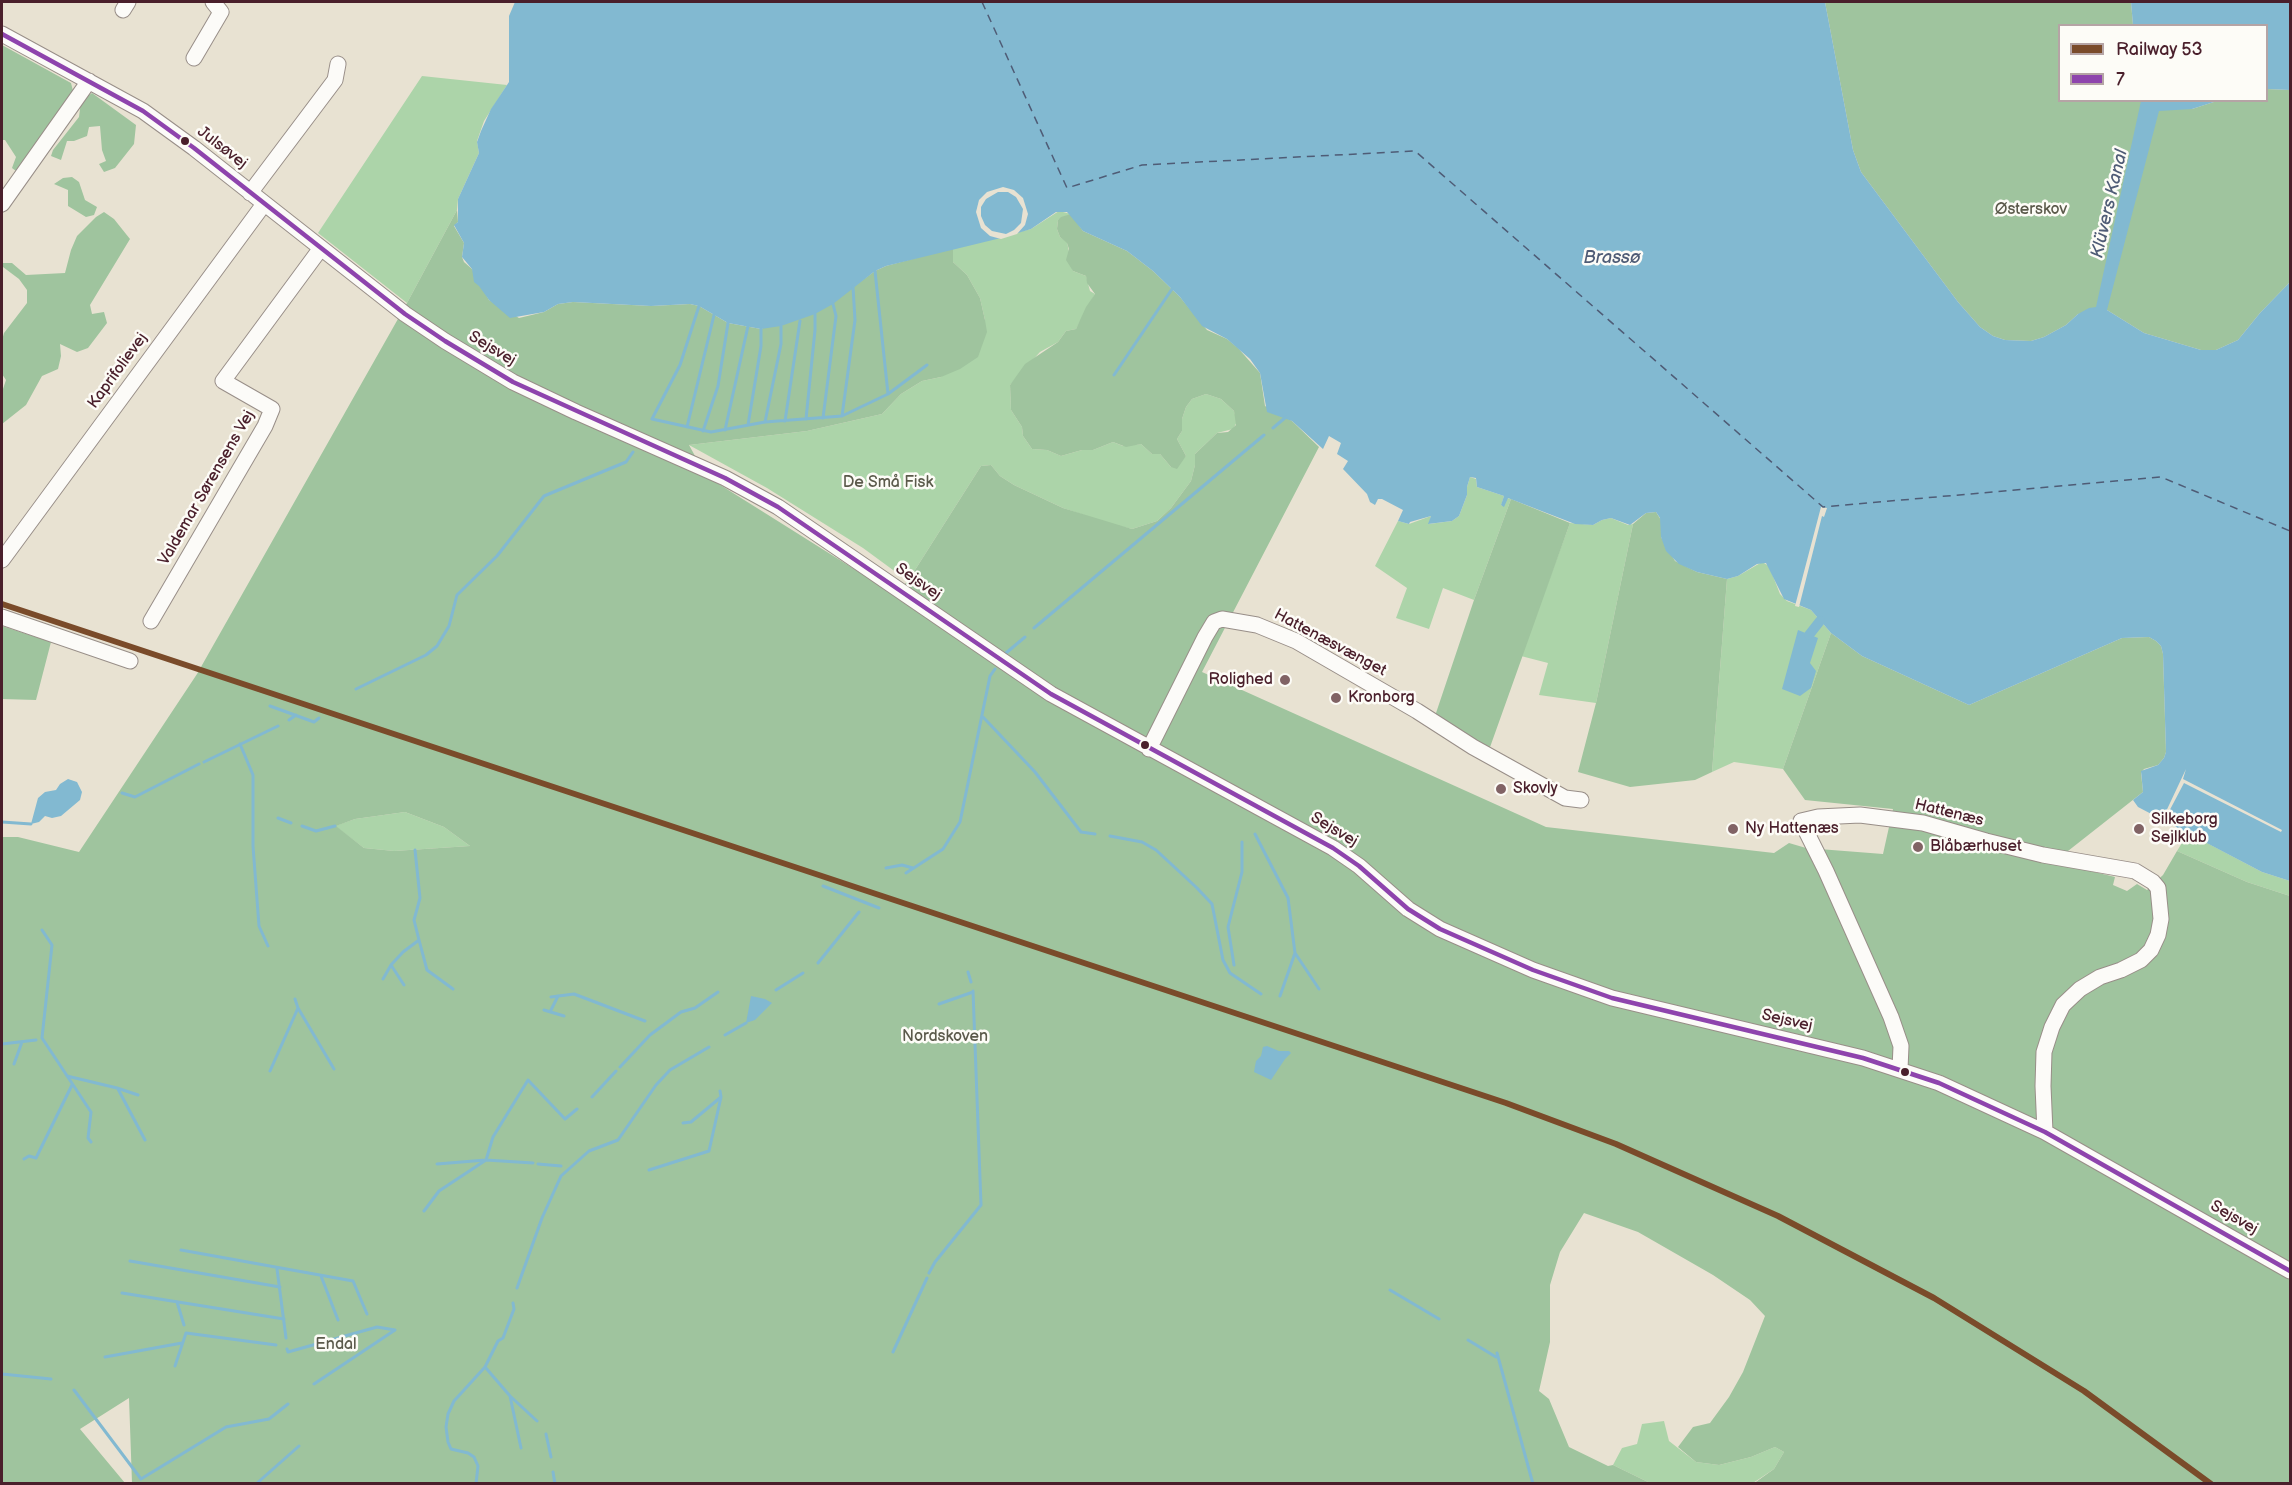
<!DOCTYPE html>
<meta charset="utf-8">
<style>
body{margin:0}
#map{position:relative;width:2292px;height:1485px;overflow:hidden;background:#e8e2d2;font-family:"Balsamiq Sans",sans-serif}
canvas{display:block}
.frame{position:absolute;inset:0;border:3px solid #4a1f2b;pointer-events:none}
.legend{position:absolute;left:2058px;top:24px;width:210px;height:78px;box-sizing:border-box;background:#fdfcf7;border:2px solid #b5a4a5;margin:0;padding:8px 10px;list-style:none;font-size:18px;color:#4a1f2b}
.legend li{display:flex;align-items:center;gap:12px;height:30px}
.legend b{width:30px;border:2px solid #b5a4a5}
</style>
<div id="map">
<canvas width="2292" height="1485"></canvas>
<div class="frame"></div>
<ul class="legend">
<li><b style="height:8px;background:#7a4b2a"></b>Railway 53</li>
<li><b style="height:8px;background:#8e44ad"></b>7</li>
</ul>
</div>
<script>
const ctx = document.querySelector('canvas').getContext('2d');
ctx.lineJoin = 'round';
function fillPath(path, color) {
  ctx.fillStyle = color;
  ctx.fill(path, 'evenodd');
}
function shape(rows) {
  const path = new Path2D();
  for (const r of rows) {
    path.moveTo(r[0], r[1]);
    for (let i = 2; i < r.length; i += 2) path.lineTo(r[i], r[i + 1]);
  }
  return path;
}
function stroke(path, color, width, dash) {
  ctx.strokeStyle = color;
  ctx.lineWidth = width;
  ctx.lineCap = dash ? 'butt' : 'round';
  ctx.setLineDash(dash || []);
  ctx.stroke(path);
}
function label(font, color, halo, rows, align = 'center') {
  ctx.font = font + ' "Balsamiq Sans",sans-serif';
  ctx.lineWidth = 5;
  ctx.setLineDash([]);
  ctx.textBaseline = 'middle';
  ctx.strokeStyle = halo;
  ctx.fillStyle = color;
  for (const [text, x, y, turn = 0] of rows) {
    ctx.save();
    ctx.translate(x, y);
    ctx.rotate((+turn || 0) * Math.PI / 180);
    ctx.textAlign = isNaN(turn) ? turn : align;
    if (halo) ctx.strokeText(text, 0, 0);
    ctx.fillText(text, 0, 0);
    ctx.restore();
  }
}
const green = shape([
 [422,76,507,85,484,121,477,141,479,153,458,199,457,210,407,303,318,233],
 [1059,211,1071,214,1058,220,1057,229,1060,237,1067,242,1073,271,1086,276,1090,291,1095,294,1076,329,1066,331,1058,342,1040,352,1010,385,1011,410,1022,427,1023,436,1032,449,1047,450,1061,456,1082,450,1093,450,1113,442,1123,446,1141,444,1152,454,1160,454,1171,467,1186,456,1177,439,1182,431,1182,419,1186,407,1192,399,1206,394,1221,399,1234,411,1237,422,1233,429,1217,433,1195,454,1195,465,1191,481,1171,508,1157,521,1132,529,1111,524,1063,508,1014,485,1000,476,991,465,981,466,908,581,863,548,767,488,689,445,807,431,882,414,901,394,922,381,941,377,985,320,980,298,967,275,953,262,953,248,1031,229],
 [1470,477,1476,479,1477,487,1504,496,1501,506,1507,498,1511,499,1474,600,1443,588,1429,629,1396,618,1407,588,1375,566,1398,521,1409,524,1431,516,1429,524,1452,521,1459,516,1467,495,1467,487],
 [1611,518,1628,525,1633,524,1596,703,1539,695,1548,663,1521,656,1570,523,1593,525,1602,520],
 [1762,562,1769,566,1780,594,1787,601,1811,610,1831,633,1783,769,1734,762,1712,772,1727,579,1738,576],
 [405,812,444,827,470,846,394,851,364,848,335,826,355,819],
 [2188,833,2262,872,2290,881,2290,896,2247,882,2177,851],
 [1664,1421,1669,1441,1696,1462,1719,1465,1751,1457,1775,1447,1784,1452,1774,1469,1753,1483,1650,1483,1613,1465,1622,1448,1637,1444,1642,1424]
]);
const forest = shape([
 [1825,2,2131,2,2133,25,2060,26,2060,100,2141,101,2141,104,2192,109,2217,101,2266,100,2267,89,2290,90,2290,282,2260,313,2238,340,2216,350,2201,350,2144,333,2107,310,2078,314,2066,325,2044,337,2031,341,2005,340,1993,336,1980,327,1958,302,1861,172,1853,150],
 [2,45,71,83,74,95,20,174,12,168,16,157,5,140,2,140],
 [92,93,136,125,134,144,115,168,104,172,99,164,106,161,102,150,100,126,89,127,87,136,74,141,67,141,61,160,51,156,53,150,79,117,81,101],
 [72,177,79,182,85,200,97,207,94,215,86,217,68,206,68,190,54,184,63,178],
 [457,210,458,222,454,226,464,243,462,257,464,262,472,269,489,300,519,318,544,312,558,304,573,302,651,306,690,304,699,306,728,323,761,329,853,287,875,271,886,266,953,248,953,262,967,275,980,298,985,320,987,332,978,357,960,369,941,377,922,381,901,394,882,414,807,431,689,445,706,476,894,594,908,581,981,466,991,465,1000,476,1014,485,1063,508,1132,529,1157,521,1171,508,1191,481,1195,465,1195,454,1217,433,1228,432,1236,425,1234,411,1221,399,1206,394,1192,399,1186,407,1182,419,1182,431,1177,439,1186,456,1177,469,1171,467,1160,454,1152,454,1141,444,1126,447,1113,442,1093,450,1082,450,1061,456,1047,450,1032,449,1023,436,1022,427,1011,410,1010,385,1025,364,1058,342,1066,331,1076,329,1086,307,1095,294,1087,283,1086,276,1073,271,1066,260,1069,249,1067,243,1060,237,1057,229,1058,220,1061,217,1071,214,1083,231,1127,251,1153,271,1180,297,1207,330,1227,339,1238,348,1260,373,1265,406,1292,421,1319,447,1202,672,1546,827,1774,853,1789,843,1806,848,1883,854,1893,809,1805,800,1783,769,1831,633,1862,656,1969,705,2122,638,2149,637,2156,641,2161,646,2163,654,2166,752,2164,758,2158,765,2144,769,2141,773,2143,792,2054,862,2115,877,2113,885,2127,891,2137,884,2147,890,2163,875,2177,851,2247,882,2290,896,2290,1483,1753,1484,1774,1469,1784,1452,1775,1447,1751,1457,1719,1465,1696,1462,1678,1447,1693,1427,1710,1423,1729,1397,1743,1372,1765,1316,1750,1300,1713,1275,1638,1232,1584,1213,1560,1252,1550,1285,1550,1342,1539,1391,1549,1399,1569,1447,1608,1466,1613,1465,1650,1483,132,1483,129,1398,80,1429,125,1483,2,1484,2,837,18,837,79,852,197,674,407,303],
 [405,812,444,827,470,846,394,851,364,848,336,826,355,819],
 [104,212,114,219,130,239,90,305,92,314,104,312,107,323,88,348,77,352,60,344,61,356,58,369,42,376,26,405,2,424,2,392,6,380,2,374,2,340,4,333,27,303,27,290,19,279,3,267,3,263,12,263,26,275,65,273,71,250,77,236,96,217],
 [1511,499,1570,523,1489,750,1435,716,1474,600],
 [1656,512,1661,520,1661,537,1675,561,1697,572,1727,579,1712,772,1695,780,1630,787,1578,772,1596,703,1633,524,1646,513],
 [2,626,51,642,36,700,2,699]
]);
const water = shape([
 [515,2,1825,2,1853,150,1861,172,1958,302,1980,327,1993,336,2005,340,2031,341,2044,337,2066,325,2078,314,2089,308,2096,307,2141,101,2217,101,2192,109,2159,111,2107,310,2144,333,2201,350,2216,350,2238,340,2260,313,2290,282,2290,881,2262,872,2138,807,2133,800,2143,792,2141,771,2158,765,2164,758,2166,752,2163,654,2161,646,2156,641,2149,637,2122,638,1969,705,1862,656,1831,633,1811,610,1784,599,1766,563,1757,564,1738,576,1727,579,1697,572,1679,564,1666,551,1661,537,1660,518,1656,512,1646,513,1630,525,1611,518,1602,520,1593,525,1575,524,1508,498,1504,507,1501,505,1504,496,1477,487,1476,478,1470,477,1467,487,1467,495,1459,516,1452,521,1428,524,1431,516,1410,522,1409,524,1398,521,1403,510,1382,499,1378,499,1375,505,1370,502,1367,494,1343,469,1348,461,1337,454,1341,443,1329,436,1323,449,1292,421,1267,412,1260,373,1250,359,1227,339,1202,326,1180,297,1153,271,1127,251,1083,231,1067,212,1056,212,1031,229,1005,237,886,266,875,271,833,304,815,314,781,326,761,329,728,323,699,306,690,304,651,306,573,302,558,304,544,312,510,318,489,300,479,286,474,282,472,269,462,257,464,243,454,225,458,222,458,199,479,153,477,142,481,131,491,109,509,82,509,16],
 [2131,2,2290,2,2290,90,2267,89,2266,26,2133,25],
 [1798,630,1818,638,1810,663,1816,671,1811,688,1800,696,1782,689],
 [68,779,77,782,82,792,80,800,61,816,52,818,45,816,39,822,31,824,38,798,45,792,56,790,60,784],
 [751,996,765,999,772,1003,755,1020,746,1023],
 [1267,1046,1279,1051,1289,1051,1291,1053,1285,1059,1271,1080,1254,1072,1256,1061,1261,1056,1263,1047]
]);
const pier = shape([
 [1003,187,1014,190,1023,198,1028,214,1025,225,1017,234,1001,239,990,236,981,228,976,212,979,200,987,192],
 [998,192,1008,192,1016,197,1023,209,1021,223,1014,230,1006,234,992,231,985,225,981,216,981,207,986,199],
 [1821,507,1827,508,1824,517,1822,516,1799,607,1795,606],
 [2186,769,2183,779,2282,830,2281,832,2184,783,2164,821,2162,820]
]);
const stream = shape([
 [875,271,888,394],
 [699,306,680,365,652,419,711,432,765,422,842,416,888,394,927,365],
 [1114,375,1172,289],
 [842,416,855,320,853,287],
 [823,418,836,316,833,304],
 [806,419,815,330,815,314],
 [785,421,800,321],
 [765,422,781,344,781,326],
 [748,425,761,346,761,329],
 [687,427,714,315],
 [1273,428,1286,417],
 [725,430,748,326],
 [703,431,718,386,728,323],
 [1034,628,1264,435],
 [1006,653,1025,637],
 [356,689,426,655,437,646,449,626,457,595,497,556,544,496,626,462,633,452],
 [270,706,314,722,319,718],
 [983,717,1035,772,1081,832,1095,834],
 [289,720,296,715],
 [240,744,253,775,253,846,259,926,268,946],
 [204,762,278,726],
 [122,793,135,797,199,764],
 [278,818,291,823],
 [2,822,31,824],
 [302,826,316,831,335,826],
 [1255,834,1288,898,1295,953,1319,989],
 [1110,836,1142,842,1156,850,1197,888,1212,904,1223,960,1230,973,1261,994],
 [415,850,420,898,414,920,419,940,427,970,453,989],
 [886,868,902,865,913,868],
 [906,873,943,849,960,822,990,676,995,669],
 [823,886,879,908],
 [42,930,52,945,42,1038,91,1112,88,1138,91,1142],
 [818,963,859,912],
 [391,965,404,985],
 [1234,965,1228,927,1242,872,1242,842],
 [968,972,971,982],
 [383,979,391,965,403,952,419,940],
 [776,990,803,973],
 [1280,996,1295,953],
 [551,997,574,994,645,1021],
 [295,999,298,1008,334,1069],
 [939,1004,973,992],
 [544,1010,564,1016],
 [550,1012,558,996],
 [725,1035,746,1023],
 [2,1044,36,1040],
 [14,1064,22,1042],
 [620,1067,650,1035,681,1012,695,1008,718,992],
 [270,1071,298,1008],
 [67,1076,117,1088,138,1095],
 [118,1089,145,1140],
 [592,1097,616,1071],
 [683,1123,691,1122,721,1097,720,1091],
 [24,1159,29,1156,36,1158,72,1085],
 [437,1164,486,1160,533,1163],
 [538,1164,561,1166],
 [649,1170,709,1151,721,1097],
 [424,1211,439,1191,486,1160,493,1137,528,1080,565,1119,577,1109],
 [181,1250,353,1281,367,1314],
 [130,1261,280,1287],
 [277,1269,286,1338],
 [929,1273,935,1262,981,1205,973,991],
 [321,1276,338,1320],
 [517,1288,542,1218,561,1176,589,1151,618,1140,656,1085,670,1070,709,1047],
 [1390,1290,1439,1319],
 [122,1293,284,1319],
 [177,1302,184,1325],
 [1468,1340,1496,1357],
 [287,1349,288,1352,377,1327,395,1330],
 [893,1352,927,1278],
 [1497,1353,1533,1484],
 [105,1357,182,1343],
 [175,1366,186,1333,276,1345],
 [485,1367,510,1396,521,1448],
 [2,1374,51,1379],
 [314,1384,395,1330],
 [74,1390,141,1479,226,1427,269,1419,288,1404],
 [510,1396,537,1421],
 [546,1434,551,1457],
 [553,1472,555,1484],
 [256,1484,299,1446],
 [476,1484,478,1466,474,1457,468,1453,451,1449,448,1442,446,1427,448,1414,454,1401,485,1367,498,1341,503,1338,514,1309,513,1303]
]);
const canal = shape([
 [1809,635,1820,621]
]);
const ferry = shape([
 [982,2,1067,188,1142,165,1415,151,1823,507,2161,477,2290,531]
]);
const minor = shape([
 [123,10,128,2],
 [2,34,143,111,194,148,405,314,445,341,513,382,576,412,725,478,778,507,1051,694,1333,848,1359,866,1408,909,1440,929,1533,970,1612,998,1863,1058,1939,1083,2045,1132,2290,1271],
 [194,58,221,12,213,2],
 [250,193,335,80,338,64],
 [2,204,89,81],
 [2,560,264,204],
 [2,617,130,661],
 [151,621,265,426,272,409,223,381,321,248],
 [1149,749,1205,637,1214,622,1222,619,1257,625,1296,641,1417,711,1473,747,1565,798,1581,800],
 [1900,1069,1901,1046,1891,1017,1826,871,1801,821,1818,817,1860,815,1923,823,1986,841,2043,855,2135,871,2153,882,2158,888,2161,919,2158,935,2151,950,2141,960,2121,970,2100,977,2080,989,2063,1005,2052,1027,2044,1052,2043,1086,2045,1132]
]);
const bus1 = shape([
 [2,34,143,111,194,148,405,314,445,341,513,382,725,478,778,507,1051,694,1333,848,1359,866,1408,909,1440,929,1533,970,1612,998,1863,1058,1939,1083,2045,1132,2290,1271]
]);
const rail1 = shape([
 [2,604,1506,1103,1616,1144,1778,1216,1934,1298,2084,1391,2211,1484]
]);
const markers = [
 [185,141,5,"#4a1f2b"],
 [1285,680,6,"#816365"],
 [1336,698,6,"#816365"],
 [1145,745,5,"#4a1f2b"],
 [1501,789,6,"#816365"],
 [1733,829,6,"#816365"],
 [2139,829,6,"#816365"],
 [1918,847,6,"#816365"],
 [1905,1072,5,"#4a1f2b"]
];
const streetNames = [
 ["Julsøvej",222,148,38],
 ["Sejsvej",492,349,31],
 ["Kaprifolievej",118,371,-54],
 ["Valdemar Sørensens Vej",207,488,-60],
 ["Sejsvej",918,582,35],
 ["Hattenæsvænget",1330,643,28],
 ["Hattenæs",1949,813,14],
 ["Sejsvej",1334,830,31],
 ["Sejsvej",1787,1021,13],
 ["Sejsvej",2234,1218,30]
];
const parkNames = [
 ["Østerskov",2031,210],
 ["De Små Fisk",888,483],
 ["Nordskoven",945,1037],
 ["Endal",336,1345]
];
const poiNames = [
 ["Rolighed",1273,680,"right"],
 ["Kronborg",1348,698],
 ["Skovly",1513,789],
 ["Silkeborg",2151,820],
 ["Sejlklub",2151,838],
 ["Ny Hattenæs",1745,829],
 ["Blåbærhuset",1930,847]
];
const waterNames = [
 ["Klüvers Kanal",2110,204,-77],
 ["Brassø",1612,258]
];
fillPath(green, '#acd4a9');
fillPath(forest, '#9fc49e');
fillPath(water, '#82b9d1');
fillPath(pier, '#e8e2d2');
stroke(stream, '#82b9d1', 3);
stroke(canal, '#82b9d1', 10);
stroke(ferry, '#4f5c76', 1.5, [8, 6]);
stroke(minor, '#988e88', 17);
stroke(minor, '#fcfbf8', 15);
stroke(bus1, '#8e44ad', 4.5);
stroke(rail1, '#7a4b2a', 6);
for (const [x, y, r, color] of markers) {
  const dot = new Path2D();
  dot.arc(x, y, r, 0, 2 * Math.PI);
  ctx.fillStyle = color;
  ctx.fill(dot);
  stroke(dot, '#fdfcf7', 2);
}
label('16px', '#4a1f2b', '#fdfcf7', streetNames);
label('16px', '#5b5a4b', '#fdfcf7', parkNames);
label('16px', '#4a1f2b', '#fdfcf7', poiNames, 'left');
label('italic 18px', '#4f5c76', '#fdfcf7', waterNames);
</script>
